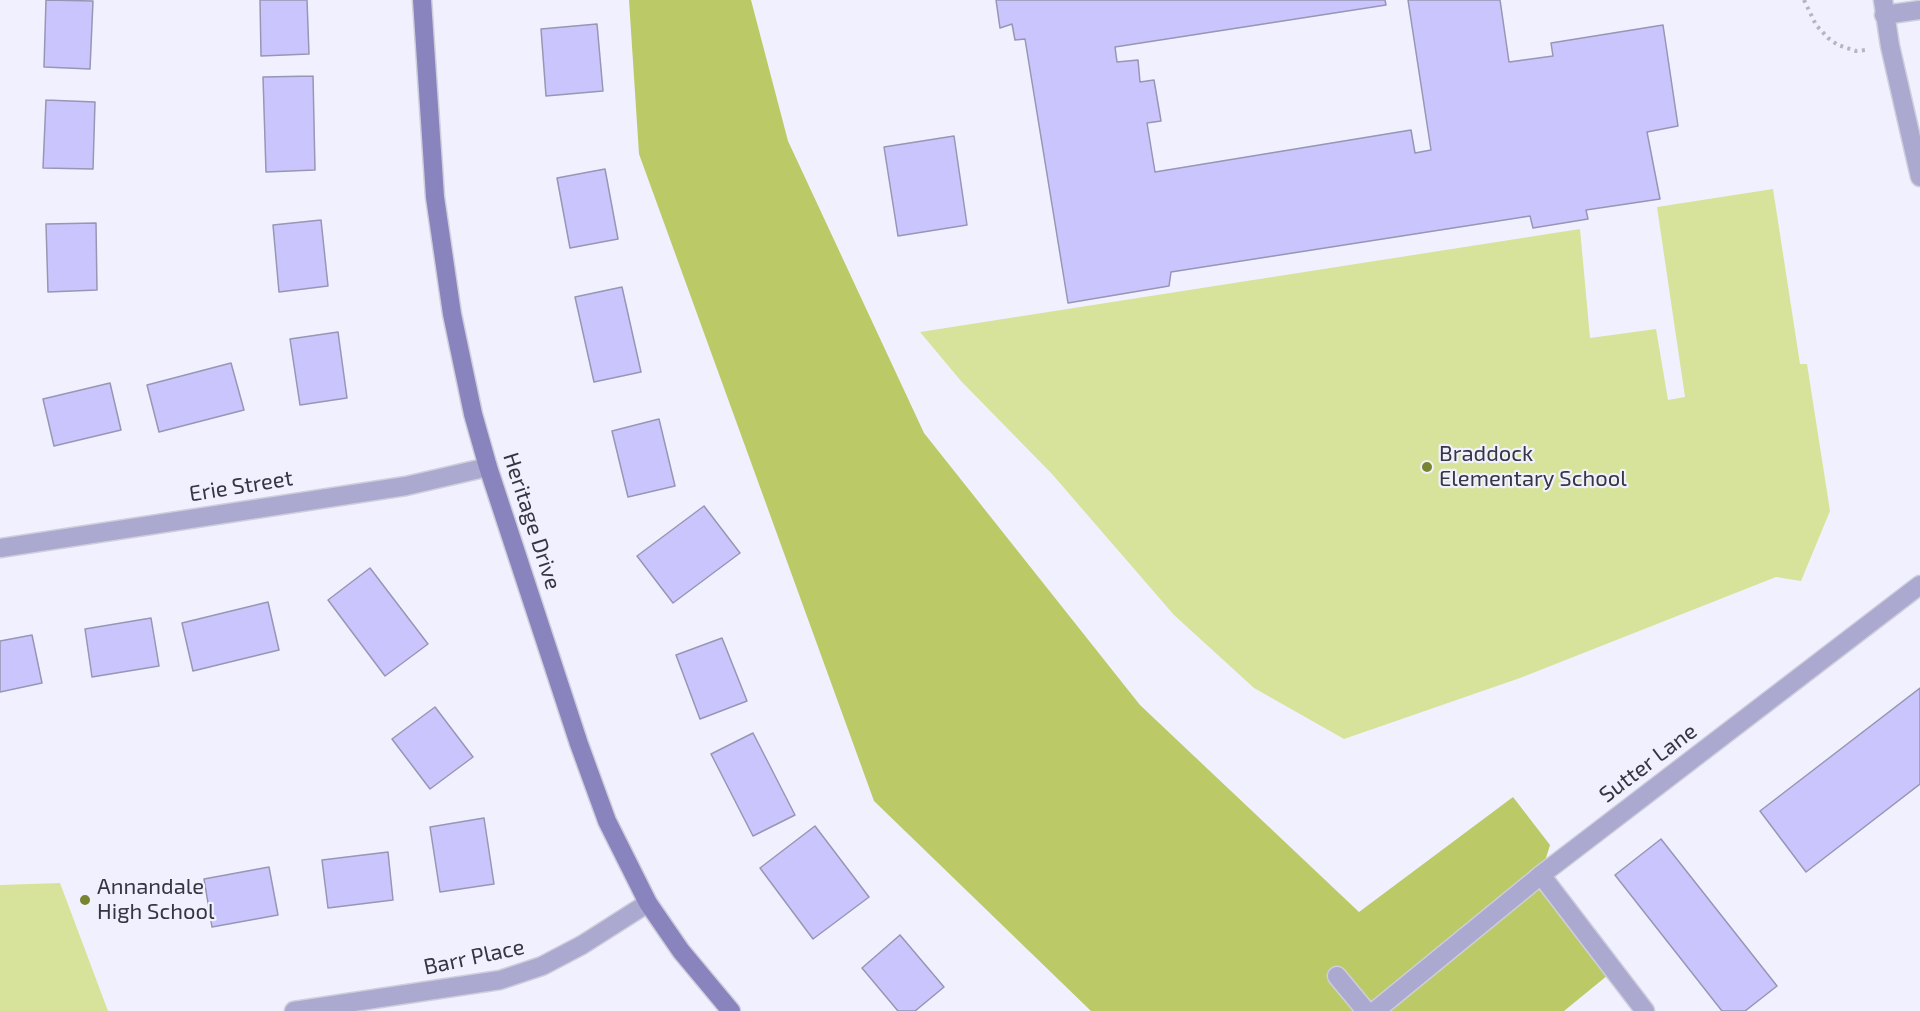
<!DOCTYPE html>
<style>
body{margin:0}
canvas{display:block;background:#f1f0fe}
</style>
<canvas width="1920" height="1011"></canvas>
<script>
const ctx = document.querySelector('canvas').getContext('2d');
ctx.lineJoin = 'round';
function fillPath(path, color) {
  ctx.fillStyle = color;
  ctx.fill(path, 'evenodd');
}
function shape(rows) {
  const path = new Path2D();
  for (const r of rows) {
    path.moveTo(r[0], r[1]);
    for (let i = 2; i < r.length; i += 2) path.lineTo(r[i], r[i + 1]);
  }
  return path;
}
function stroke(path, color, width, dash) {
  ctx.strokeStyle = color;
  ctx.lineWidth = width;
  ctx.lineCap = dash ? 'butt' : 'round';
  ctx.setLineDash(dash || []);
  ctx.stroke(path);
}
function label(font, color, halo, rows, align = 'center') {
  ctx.font = font + ' "Exo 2",sans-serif';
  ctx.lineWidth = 4.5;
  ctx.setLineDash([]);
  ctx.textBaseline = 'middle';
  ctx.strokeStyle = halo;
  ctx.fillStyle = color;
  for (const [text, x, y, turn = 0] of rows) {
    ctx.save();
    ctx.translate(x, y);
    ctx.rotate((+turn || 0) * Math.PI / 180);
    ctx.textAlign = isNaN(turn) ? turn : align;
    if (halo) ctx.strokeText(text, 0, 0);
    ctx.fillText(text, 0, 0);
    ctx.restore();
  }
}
const green = shape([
 [1773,189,1800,364,1807,364,1830,511,1801,581,1776,577,1520,678,1344,739,1254,688,1174,615,1052,474,961,381,920,332,1580,229,1590,338,1656,329,1668,400,1685,397,1657,207],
 [60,883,108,1011,0,1011,0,885]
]);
const forest = shape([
 [629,0,751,0,788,141,924,433,1140,705,1359,912,1513,797,1550,845,1537,887,1608,975,1564,1011,1091,1011,874,801,639,154]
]);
const building = shape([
 [46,0,93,1,90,69,44,67,46,0],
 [260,0,307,0,309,54,261,56,260,0],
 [996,0,1385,0,1386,5,1115,47,1117,62,1138,60,1140,82,1154,80,1161,121,1147,123,1155,172,1411,130,1415,153,1431,150,1408,0,1500,0,1509,62,1553,56,1551,43,1663,25,1678,126,1647,132,1660,199,1586,210,1588,219,1533,228,1530,216,1171,272,1169,286,1068,303,1025,39,1015,40,1012,24,1000,28,996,0],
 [597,24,603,91,546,96,541,29,597,24],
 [313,76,315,170,266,172,263,77,313,76],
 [46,100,95,102,93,169,43,168,46,100],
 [954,136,967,225,898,236,884,147,954,136],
 [605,169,618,239,570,248,557,178,605,169],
 [321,220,328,286,279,292,273,225,321,220],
 [96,223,97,290,48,292,46,224,96,223],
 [622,287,641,372,594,382,575,297,622,287],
 [338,332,347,398,300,405,290,339,338,332],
 [231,363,244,410,159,432,147,385,231,363],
 [110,383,121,430,54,446,43,399,110,383],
 [659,419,675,486,628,497,612,431,659,419],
 [704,506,740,553,673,603,637,556,704,506],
 [370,568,428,644,385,676,328,600,370,568],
 [268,602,279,650,193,671,182,623,268,602],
 [151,618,159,666,92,677,85,629,151,618],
 [32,635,42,683,0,692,0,641,32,635],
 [722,638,747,701,700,719,676,655,722,638],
 [1920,688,1920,784,1806,872,1760,811,1920,688],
 [435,707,473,757,430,789,392,739,435,707],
 [753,733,795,815,753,836,711,754,753,733],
 [484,818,494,884,440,892,430,827,484,818],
 [815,826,869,897,813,939,760,868,815,826],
 [1661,839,1777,986,1745,1011,1722,1011,1615,875,1661,839],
 [388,852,393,900,328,908,322,860,388,852],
 [269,867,278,915,212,927,204,879,269,867],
 [900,935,944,987,915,1011,898,1011,862,968,900,935]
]);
const path = shape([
 [1804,0,1816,25,1828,38,1838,45,1856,51,1866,50]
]);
const lane = shape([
 [1884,15,1920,10],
 [1337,976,1366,1011],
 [1375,1011,1541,875]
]);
const street = shape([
 [1883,0,1890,46,1920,177],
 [0,548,406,486,488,467],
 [294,1011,500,980,542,966,582,945,648,903],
 [1645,1011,1541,875,1920,585]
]);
const secondary = shape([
 [422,0,435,197,452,314,473,414,488,467,579,744,607,821,648,903,681,951,731,1011]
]);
const markers = [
 [1427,467,6,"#798431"],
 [85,900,6,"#798431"]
];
const poiNames = [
 ["Braddock",1439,454],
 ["Elementary School",1439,479],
 ["Annandale",97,887],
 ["High School",97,912]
];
const streetNames = [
 ["Erie Street",241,486,-9],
 ["Heritage Drive",532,521,72],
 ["Sutter Lane",1648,763,-37],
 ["Barr Place",474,957,-12]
];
fillPath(green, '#d7e39a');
fillPath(forest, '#bbca67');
fillPath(building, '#cac6fd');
stroke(building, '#9796b4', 1.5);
stroke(lane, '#cfcedc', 21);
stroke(street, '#cfcedc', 21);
stroke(secondary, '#cfcedc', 21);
stroke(path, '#b6b5c3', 4, [3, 4.5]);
stroke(lane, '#aba9d0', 18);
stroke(street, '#aba9d0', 18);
stroke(secondary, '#8a84be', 18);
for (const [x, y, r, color] of markers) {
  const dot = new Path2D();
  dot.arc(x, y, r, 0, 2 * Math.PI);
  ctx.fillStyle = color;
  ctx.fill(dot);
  stroke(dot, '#f1f0fe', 2);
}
label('22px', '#363542', '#f1f0fe', poiNames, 'left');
label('22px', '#363542', '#f1f0fe', streetNames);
</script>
